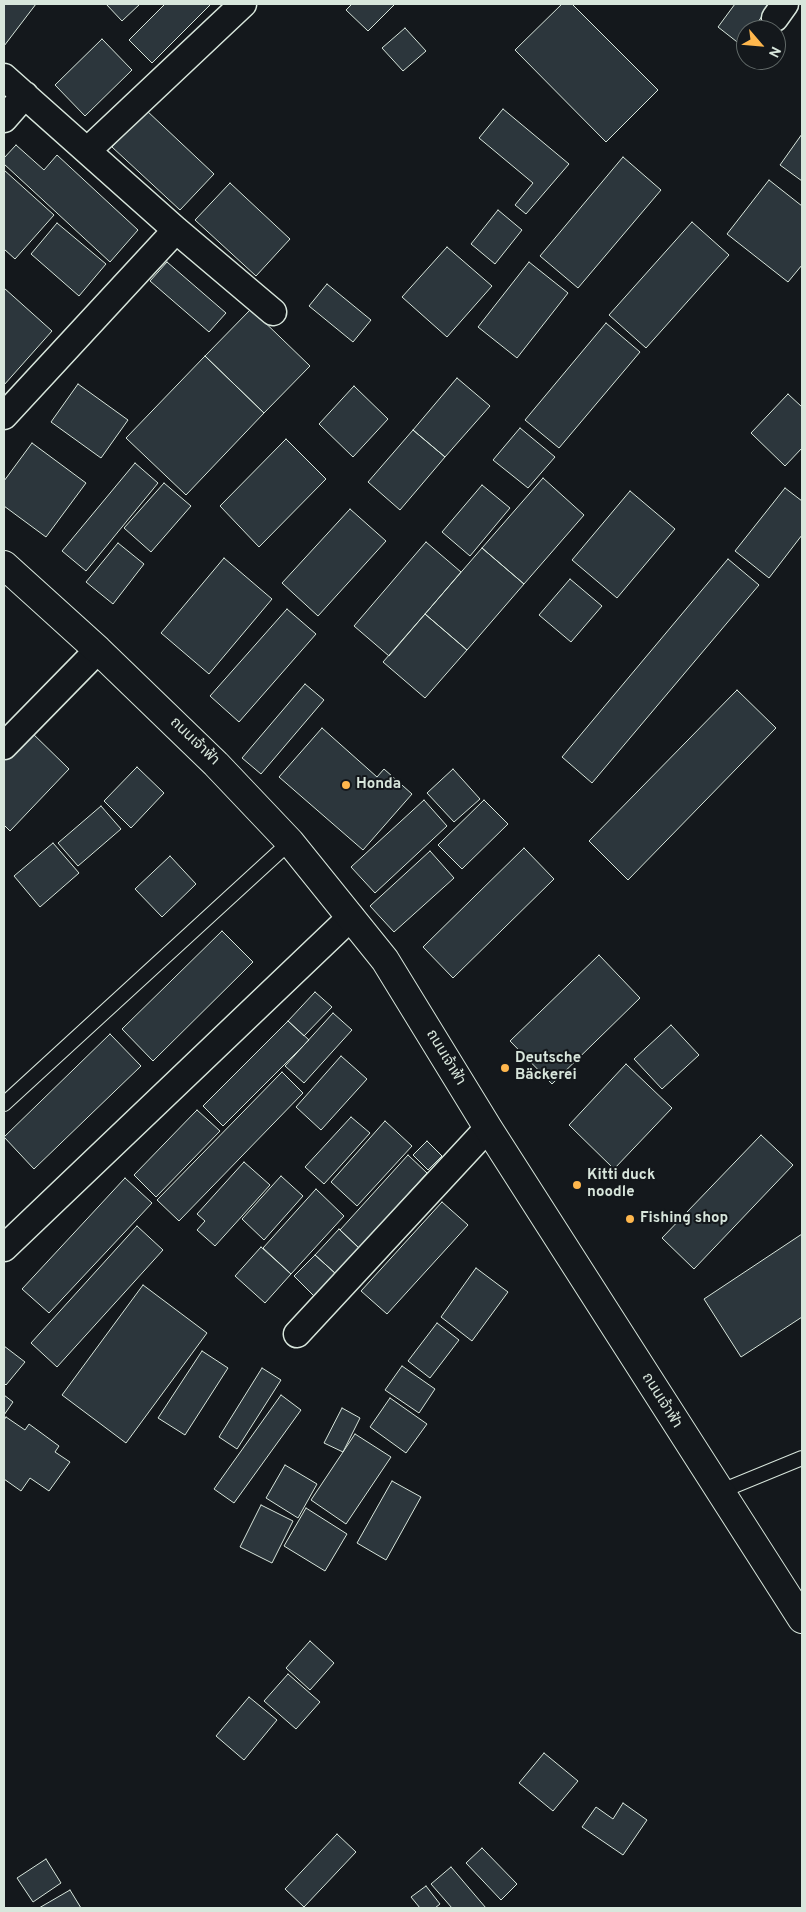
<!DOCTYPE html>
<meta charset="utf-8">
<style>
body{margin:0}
#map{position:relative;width:806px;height:1912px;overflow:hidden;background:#14181c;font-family:Overpass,sans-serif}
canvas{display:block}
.frame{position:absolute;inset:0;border:5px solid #d8e6dc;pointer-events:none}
.north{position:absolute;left:736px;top:20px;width:50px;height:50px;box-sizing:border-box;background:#14181c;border:1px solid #626a69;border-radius:50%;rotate:117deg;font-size:14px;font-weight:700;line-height:20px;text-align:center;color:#d8e6dc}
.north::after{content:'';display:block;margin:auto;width:18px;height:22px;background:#ffb74d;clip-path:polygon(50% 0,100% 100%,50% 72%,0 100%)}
</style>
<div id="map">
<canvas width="806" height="1912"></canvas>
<div class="frame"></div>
<div class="north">N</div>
</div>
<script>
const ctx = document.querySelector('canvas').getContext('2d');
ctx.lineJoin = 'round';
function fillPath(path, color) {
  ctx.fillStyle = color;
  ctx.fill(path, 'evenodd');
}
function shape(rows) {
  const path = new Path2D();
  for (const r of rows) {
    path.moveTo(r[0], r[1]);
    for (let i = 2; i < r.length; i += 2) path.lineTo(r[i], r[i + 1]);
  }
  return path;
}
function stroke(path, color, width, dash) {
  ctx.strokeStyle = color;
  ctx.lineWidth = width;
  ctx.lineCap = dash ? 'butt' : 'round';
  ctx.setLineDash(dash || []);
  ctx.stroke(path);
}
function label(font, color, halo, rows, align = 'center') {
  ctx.font = font + ' Overpass,"Noto Sans Thai",sans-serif';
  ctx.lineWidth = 4;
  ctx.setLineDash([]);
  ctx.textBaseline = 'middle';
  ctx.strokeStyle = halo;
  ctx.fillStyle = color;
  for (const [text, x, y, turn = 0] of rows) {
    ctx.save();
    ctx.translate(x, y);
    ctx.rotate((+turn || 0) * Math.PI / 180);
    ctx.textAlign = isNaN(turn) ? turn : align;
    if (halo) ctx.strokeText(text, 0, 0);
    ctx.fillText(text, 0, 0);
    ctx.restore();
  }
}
const building = shape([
 [4,4,36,4,4,46,4,4],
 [106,4,140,4,122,21,106,4],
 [165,4,211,4,152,63,129,40,165,4],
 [352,4,395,4,368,31,346,10,352,4],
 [562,4,572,4,658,90,606,142,515,50,562,4],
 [735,4,771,4,752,30,746,30,746,38,741,45,718,27,735,4],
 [405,28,426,51,403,71,382,48,405,28],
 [102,39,132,70,85,116,55,85,102,39],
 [503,109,569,164,526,214,515,205,533,183,479,138,503,109],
 [146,110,214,174,180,210,112,147,146,110],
 [802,134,802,181,780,165,802,134],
 [16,145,44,170,57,155,138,230,110,262,4,164,4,158,16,145],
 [623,157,661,190,578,288,540,256,623,157],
 [4,170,54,215,15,259,4,249,4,170],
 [769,180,802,206,802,265,788,282,727,234,769,180],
 [230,183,290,239,256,276,195,220,230,183],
 [498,210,522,230,495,264,471,244,498,210],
 [692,222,729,255,646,348,609,315,692,222],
 [57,223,106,264,79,296,31,254,57,223],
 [447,247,492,286,447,337,402,297,447,247],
 [167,262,226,313,209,332,150,281,167,262],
 [529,262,568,293,517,358,478,327,529,262],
 [327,284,371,320,353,342,309,306,327,284],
 [4,288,52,331,4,385,4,288],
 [251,309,310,366,264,413,205,356,251,309],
 [606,323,640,352,559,448,525,420,606,323],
 [205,356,264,413,186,495,126,438,205,356],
 [457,378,490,406,445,457,413,430,457,378],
 [78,384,128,420,101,458,51,422,78,384],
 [354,386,388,419,353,457,319,424,354,386],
 [788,394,802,407,802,448,785,466,751,433,788,394],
 [520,428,555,457,528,488,493,460,520,428],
 [413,430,445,457,400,510,368,482,413,430],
 [286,439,326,479,259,547,220,506,286,439],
 [32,443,86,483,46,537,4,506,4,481,32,443],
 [135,463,158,483,86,571,62,551,135,463],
 [543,478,584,515,524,584,482,548,543,478],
 [164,483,191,506,151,552,124,528,164,483],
 [482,485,510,508,470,556,442,532,482,485],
 [785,488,802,501,802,535,769,578,735,551,785,488],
 [630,491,675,529,617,598,572,560,630,491],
 [350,509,386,541,318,616,282,583,350,509],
 [426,542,461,572,389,656,354,626,426,542],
 [118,543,144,564,113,604,86,582,118,543],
 [482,548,524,584,467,650,425,614,482,548],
 [224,558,272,599,209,674,161,633,224,558],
 [728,559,759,585,592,783,562,757,728,559],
 [570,579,602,606,571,642,539,615,570,579],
 [287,609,316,634,239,722,210,696,287,609],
 [425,614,467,650,425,698,383,662,425,614],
 [305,684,324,700,261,774,242,758,305,684],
 [737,690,776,728,628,880,589,841,737,690],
 [322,728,377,777,384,769,412,794,363,850,279,777,322,728],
 [28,729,69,769,10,831,4,825,4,754,28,729],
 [137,767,164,793,131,828,104,801,137,767],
 [453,769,480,799,454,822,427,793,453,769],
 [424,800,447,826,375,893,351,867,424,800],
 [484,800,508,824,462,869,438,845,484,800],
 [101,806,121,829,78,866,58,843,101,806],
 [53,843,79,873,40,907,14,876,53,843],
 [524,848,554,879,453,978,423,947,524,848],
 [430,851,454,878,394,932,370,906,430,851],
 [170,856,196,884,162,917,135,889,170,856],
 [222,931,253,962,153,1061,122,1029,222,931],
 [599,955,640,998,552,1084,510,1041,599,955],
 [315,992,332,1007,304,1036,288,1021,315,992],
 [333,1013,352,1030,304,1083,285,1066,333,1013],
 [288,1021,309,1040,223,1126,203,1106,288,1021],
 [671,1025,699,1055,662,1089,634,1059,671,1025],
 [110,1034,141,1066,34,1169,4,1137,110,1034],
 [341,1056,367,1079,321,1130,296,1107,341,1056],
 [626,1064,672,1108,614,1169,569,1125,626,1064],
 [282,1072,303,1093,179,1221,157,1200,282,1072],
 [197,1110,220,1131,156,1197,134,1175,197,1110],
 [351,1117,370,1133,324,1184,305,1167,351,1117],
 [385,1121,412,1146,357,1206,331,1182,385,1121],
 [761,1135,793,1165,694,1269,662,1238,761,1135],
 [427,1141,442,1156,428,1170,413,1155,427,1141],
 [408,1155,427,1173,359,1248,340,1230,408,1155],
 [244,1162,270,1185,215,1246,197,1230,205,1221,197,1214,244,1162],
 [281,1176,303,1196,264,1240,242,1219,281,1176],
 [125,1178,152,1203,49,1313,22,1289,125,1178],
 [316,1189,344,1216,291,1274,263,1248,316,1189],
 [442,1202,468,1225,387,1314,361,1291,442,1202],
 [137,1226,163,1250,57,1367,31,1343,137,1226],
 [339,1229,359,1248,336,1274,315,1255,339,1229],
 [802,1234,802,1317,741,1357,704,1299,802,1234],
 [261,1247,291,1274,265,1303,235,1276,261,1247],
 [315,1255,336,1274,315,1297,294,1276,315,1255],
 [476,1268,508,1292,472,1341,441,1317,476,1268],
 [143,1285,207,1333,126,1443,62,1395,143,1285],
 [437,1323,459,1340,430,1378,408,1361,437,1323],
 [4,1346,25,1362,6,1385,4,1383,4,1346],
 [202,1351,228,1368,185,1435,158,1418,202,1351],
 [402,1366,435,1389,419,1413,385,1390,402,1366],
 [262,1368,281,1380,237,1449,219,1437,262,1368],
 [4,1395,13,1402,4,1415,4,1395],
 [281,1395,301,1410,234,1503,214,1489,281,1395],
 [390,1398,427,1424,406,1453,370,1427,390,1398],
 [342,1408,360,1418,343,1452,324,1443,342,1408],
 [6,1417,25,1430,29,1424,59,1446,55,1452,70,1462,49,1491,30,1478,21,1491,4,1479,4,1420,6,1417],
 [355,1434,391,1457,346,1524,311,1500,355,1434],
 [285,1465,317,1484,298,1518,266,1498,285,1465],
 [392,1481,421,1497,386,1560,357,1543,392,1481],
 [261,1505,293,1521,272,1563,240,1547,261,1505],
 [306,1508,347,1534,325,1571,284,1546,306,1508],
 [310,1641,334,1663,310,1690,286,1668,310,1641],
 [288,1674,320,1702,296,1729,264,1701,288,1674],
 [249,1697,277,1720,244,1760,216,1736,249,1697],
 [544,1753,578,1781,553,1811,519,1783,544,1753],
 [623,1803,647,1820,623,1855,582,1827,596,1807,613,1819,623,1803],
 [337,1834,356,1852,304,1907,285,1889,337,1834],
 [482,1848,517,1884,501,1900,466,1863,482,1848],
 [46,1859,61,1883,33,1902,17,1878,46,1859],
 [451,1867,486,1908,452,1908,431,1884,451,1867],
 [426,1886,440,1904,435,1908,420,1908,411,1897,426,1886],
 [70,1890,81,1908,39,1908,70,1890]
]);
const service = shape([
 [4,1104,290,842],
 [719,1492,802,1458]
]);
const minor = shape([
 [775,18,785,4],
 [4,77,176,230,273,312],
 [4,119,25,95],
 [88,150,243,4],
 [4,416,176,230],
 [4,746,98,650],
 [4,1248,351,917],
 [297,1334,488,1128]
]);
const secondary = shape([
 [4,565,98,650,216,764,290,842,385,960,488,1128,802,1619]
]);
const markers = [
 [346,785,5,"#ffb74d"],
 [505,1068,5,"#ffb74d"],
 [577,1185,5,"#ffb74d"],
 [630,1219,5,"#ffb74d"]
];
const streetNames = [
 ["ถนนเจ้าฟ้า",194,742,44],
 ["ถนนเจ้าฟ้า",445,1058,59],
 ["ถนนเจ้าฟ้า",661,1401,58]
];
const poiNames = [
 ["Honda",356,785],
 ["Deutsche",515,1059],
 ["Bäckerei",515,1076],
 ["Kitti duck",587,1176],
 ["noodle",587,1193],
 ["Fishing shop",640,1219]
];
fillPath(building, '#2c363c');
stroke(building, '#d8e6dc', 1);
stroke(service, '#d8e6dc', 16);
stroke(minor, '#d8e6dc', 29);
stroke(secondary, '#d8e6dc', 30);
stroke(service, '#14181c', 14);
stroke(minor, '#14181c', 26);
stroke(secondary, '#14181c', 28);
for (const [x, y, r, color] of markers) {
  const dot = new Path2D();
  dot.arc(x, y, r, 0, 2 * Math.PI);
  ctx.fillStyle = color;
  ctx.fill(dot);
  stroke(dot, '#14181c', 2);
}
label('15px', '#d8e6dc', '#14181c', streetNames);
label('bold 15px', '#d8e6dc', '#14181c', poiNames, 'left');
</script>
